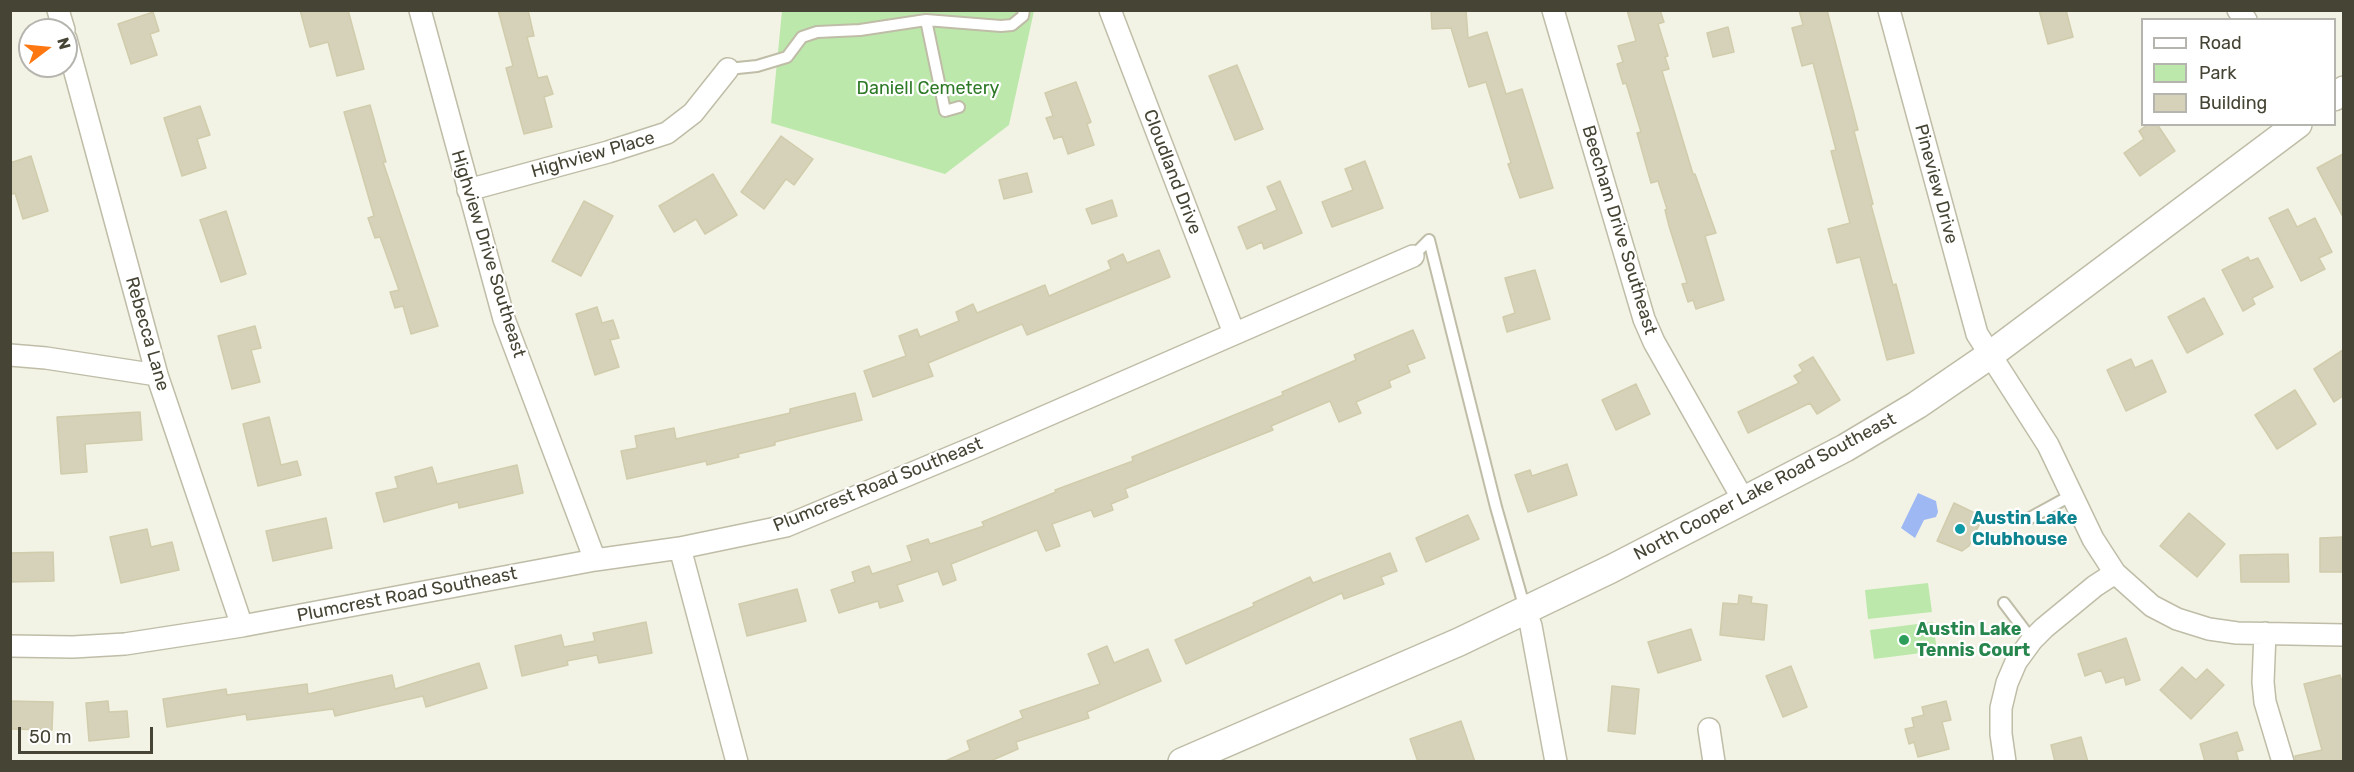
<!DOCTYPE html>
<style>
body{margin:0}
#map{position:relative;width:2354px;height:772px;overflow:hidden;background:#f3f3e5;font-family:Rubik,sans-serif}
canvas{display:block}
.frame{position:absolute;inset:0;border:12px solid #464434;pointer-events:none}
.legend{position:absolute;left:2141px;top:18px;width:195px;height:108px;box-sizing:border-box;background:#fff;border:2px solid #b5b4ae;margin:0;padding:8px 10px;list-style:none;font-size:18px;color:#464434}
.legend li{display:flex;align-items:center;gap:12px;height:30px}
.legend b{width:30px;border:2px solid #b5b4ae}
.north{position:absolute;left:18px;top:18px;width:60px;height:60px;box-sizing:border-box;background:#fff;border:2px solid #b5b4ae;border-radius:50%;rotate:74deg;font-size:16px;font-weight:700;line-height:24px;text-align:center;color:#464434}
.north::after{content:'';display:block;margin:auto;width:21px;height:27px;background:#ff7710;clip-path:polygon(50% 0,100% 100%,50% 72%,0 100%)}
.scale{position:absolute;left:18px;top:727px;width:135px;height:27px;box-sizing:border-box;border:3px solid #464434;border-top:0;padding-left:8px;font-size:18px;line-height:21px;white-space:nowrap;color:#464434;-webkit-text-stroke:4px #fff;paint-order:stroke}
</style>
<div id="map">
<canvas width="2354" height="772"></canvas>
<div class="frame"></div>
<ul class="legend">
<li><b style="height:8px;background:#fff"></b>Road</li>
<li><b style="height:16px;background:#bce9ab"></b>Park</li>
<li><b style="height:16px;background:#d5d2b9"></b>Building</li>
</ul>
<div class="north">N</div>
<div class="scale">50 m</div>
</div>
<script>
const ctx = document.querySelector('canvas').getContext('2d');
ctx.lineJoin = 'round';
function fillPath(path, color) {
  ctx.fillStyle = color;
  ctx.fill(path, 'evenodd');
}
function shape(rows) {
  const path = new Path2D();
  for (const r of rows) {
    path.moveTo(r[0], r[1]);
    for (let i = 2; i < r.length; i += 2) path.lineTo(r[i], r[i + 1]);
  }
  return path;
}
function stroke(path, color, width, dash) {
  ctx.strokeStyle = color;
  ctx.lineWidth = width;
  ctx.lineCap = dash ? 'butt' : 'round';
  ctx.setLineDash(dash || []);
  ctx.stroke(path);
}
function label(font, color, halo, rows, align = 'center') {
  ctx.font = font + ' Rubik,sans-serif';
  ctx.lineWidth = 4.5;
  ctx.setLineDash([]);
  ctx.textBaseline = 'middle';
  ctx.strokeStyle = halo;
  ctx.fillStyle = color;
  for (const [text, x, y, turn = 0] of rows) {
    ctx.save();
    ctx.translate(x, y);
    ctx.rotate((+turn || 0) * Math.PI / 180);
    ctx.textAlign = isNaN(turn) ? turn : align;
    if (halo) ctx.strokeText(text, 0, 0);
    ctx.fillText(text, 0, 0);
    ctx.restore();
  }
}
const green = shape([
 [782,11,1034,11,1009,125,945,174,771,123],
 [1928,583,1932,612,1868,619,1865,590],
 [1933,622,1937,651,1874,659,1870,630]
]);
const water = shape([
 [1918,493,1936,501,1938,512,1936,517,1924,520,1915,538,1901,528]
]);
const building = shape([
 [300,10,348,10,364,69,337,76,328,42,310,47,300,10],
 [498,10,528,10,534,36,527,37,538,78,547,76,553,94,544,97,552,127,524,134,506,68,513,66,498,10],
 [1431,10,1466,10,1468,38,1487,32,1506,94,1522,89,1553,188,1520,198,1508,164,1511,163,1486,82,1469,87,1451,28,1432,29,1431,10],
 [1627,10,1660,10,1664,22,1658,24,1668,56,1665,57,1669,69,1662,71,1693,174,1695,174,1716,233,1705,236,1724,300,1696,309,1693,300,1688,302,1682,284,1687,283,1669,226,1665,210,1667,209,1658,181,1651,183,1637,133,1641,132,1626,83,1623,84,1617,64,1623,62,1618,46,1636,41,1627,10],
 [1799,10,1827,10,1858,130,1854,131,1873,204,1871,205,1893,285,1896,284,1914,353,1887,360,1860,257,1837,263,1828,229,1850,223,1831,151,1836,150,1813,63,1802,66,1792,28,1803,25,1799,10],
 [2039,10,2066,10,2073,37,2048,44,2039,10],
 [153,12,159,31,150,34,157,55,131,64,118,24,153,12],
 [1728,27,1734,52,1713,57,1707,33,1728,27],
 [1237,65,1263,129,1235,140,1209,76,1237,65],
 [1076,82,1091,122,1087,124,1094,145,1068,154,1062,136,1054,139,1046,118,1053,116,1045,93,1076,82],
 [370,105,386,162,383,162,438,326,411,334,403,306,395,308,390,292,399,290,380,237,375,238,368,218,374,216,344,112,370,105],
 [200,106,210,135,197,139,206,168,182,176,164,118,200,106],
 [2148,124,2157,124,2175,151,2140,176,2124,153,2144,139,2139,131,2148,124],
 [781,136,813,159,794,185,786,179,764,209,741,192,781,136],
 [2343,154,2343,217,2317,168,2343,154],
 [31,156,48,211,23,219,15,193,10,195,10,163,31,156],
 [1365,161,1383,208,1332,227,1322,202,1353,190,1345,169,1365,161],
 [1027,173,1032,192,1004,199,999,180,1027,173],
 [713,174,737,215,705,234,696,219,674,232,659,206,713,174],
 [1280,181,1302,233,1264,249,1262,242,1247,249,1238,227,1277,210,1267,187,1280,181],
 [1112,200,1117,216,1092,224,1086,209,1112,200],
 [584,201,613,216,581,276,552,261,584,201],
 [2288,209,2297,227,2315,218,2332,252,2319,258,2325,269,2301,281,2269,218,2288,209],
 [226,211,246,274,221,282,200,220,226,211],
 [1159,250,1170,277,1027,335,1022,324,928,363,933,376,873,397,864,371,906,356,899,336,917,329,920,337,959,321,956,312,973,304,977,313,1045,285,1049,296,1111,269,1108,261,1123,254,1127,263,1159,250],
 [2248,257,2250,261,2258,258,2273,287,2252,298,2255,304,2243,311,2222,270,2248,257],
 [1535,270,1550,319,1507,332,1503,317,1515,313,1505,278,1535,270],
 [2204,298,2223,334,2187,353,2168,317,2204,298],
 [597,307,602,323,613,320,619,338,610,340,619,367,595,375,576,314,597,307],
 [255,326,261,348,251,350,260,382,232,389,218,336,255,326],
 [1413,330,1425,358,1407,365,1410,372,1389,381,1391,387,1356,402,1361,413,1339,422,1330,401,1271,426,1273,430,1125,489,1128,497,1111,504,1113,510,1094,517,1091,510,1052,524,1060,546,1046,551,1037,530,951,564,956,580,943,585,938,571,897,585,903,601,880,608,878,601,839,613,831,590,855,582,852,572,869,566,872,574,912,561,907,546,928,539,930,544,984,526,982,522,1056,492,1055,490,1133,461,1132,457,1283,395,1282,392,1356,360,1354,355,1413,330],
 [2343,350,2343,396,2334,402,2314,369,2343,350],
 [1813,357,1840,400,1817,414,1810,403,1748,433,1738,412,1799,383,1794,376,1803,371,1799,365,1813,357],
 [2131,359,2135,368,2152,360,2166,392,2126,411,2107,370,2131,359],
 [1636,384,1650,414,1616,430,1602,400,1636,384],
 [2295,390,2316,424,2277,449,2255,415,2295,390],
 [855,393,862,420,775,442,775,445,738,454,739,457,707,465,706,461,627,479,621,451,637,448,635,436,674,428,676,439,790,413,790,409,855,393],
 [140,412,142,440,85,444,87,472,61,474,57,417,140,412],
 [269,417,281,465,297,461,301,475,258,486,243,424,269,417],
 [1567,464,1577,495,1528,512,1515,475,1530,470,1532,476,1567,464],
 [517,465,523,493,459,508,458,502,384,522,376,493,398,488,395,477,432,467,437,484,517,465],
 [1954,503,1983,517,1969,546,1962,551,1937,541,1954,503],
 [2189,513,2225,544,2197,577,2160,546,2189,513],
 [1468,515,1479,539,1426,562,1416,538,1468,515],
 [326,518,332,548,273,561,266,531,326,518],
 [147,529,151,547,172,542,179,570,121,583,110,537,147,529],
 [2343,537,2343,572,2320,572,2320,538,2343,537],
 [53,552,54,581,10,582,10,553,53,552],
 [1390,553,1397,571,1381,577,1384,584,1344,599,1342,593,1186,664,1175,640,1254,606,1253,603,1310,577,1313,583,1390,553],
 [2288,554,2289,582,2241,582,2240,555,2288,554],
 [797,589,806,621,747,636,739,604,797,589],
 [1739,595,1752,597,1751,603,1767,605,1764,640,1720,635,1723,603,1738,604,1739,595],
 [646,622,652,653,599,663,597,655,567,661,568,665,522,676,515,646,561,635,564,647,595,641,593,633,646,622],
 [1691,629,1701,660,1658,673,1648,642,1691,629],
 [2126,638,2140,680,2126,685,2124,677,2106,683,2101,670,2085,676,2078,654,2126,638],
 [1107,646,1114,663,1148,649,1161,681,1087,712,1089,718,1016,742,1018,749,988,762,943,762,970,750,967,741,1023,718,1020,711,1100,684,1088,654,1107,646],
 [479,663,487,688,426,707,423,696,335,716,333,709,247,720,246,714,167,727,163,699,226,689,227,695,307,684,308,694,392,675,395,689,479,663],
 [1791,666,1807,707,1783,717,1766,676,1791,666],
 [2182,667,2196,680,2207,669,2224,685,2191,719,2160,690,2182,667],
 [2340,675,2341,679,2343,679,2343,762,2296,762,2295,756,2322,750,2304,684,2340,675],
 [1612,686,1639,689,1635,734,1608,731,1612,686],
 [10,701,53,702,52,730,10,729,10,701],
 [108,701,109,712,127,711,129,737,89,741,86,703,108,701],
 [1946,701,1951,720,1942,722,1949,749,1918,757,1914,742,1909,744,1905,729,1914,727,1912,718,1924,715,1922,707,1946,701],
 [1461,721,1475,762,1418,762,1410,739,1461,721],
 [2237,732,2243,750,2236,752,2239,762,2205,762,2200,744,2237,732],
 [2081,737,2088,762,2055,762,2051,745,2081,737]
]);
const service = shape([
 [926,20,945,111,959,107],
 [728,69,757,66,787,57,802,37,817,32,860,30,926,20,1001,26,1012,25,1023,16,1024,10],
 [1413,256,1429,240,1496,507,1525,609],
 [2030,518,2072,495],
 [2004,603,2032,640]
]);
const minor = shape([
 [58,10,64,30],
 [420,10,504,319,595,560],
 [1110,10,1234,333],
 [1553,10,1644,319,1654,342,1744,501],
 [1889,10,1977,334,2048,445,2093,539,2115,573,2152,606,2177,619,2209,629,2237,633,2344,635],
 [2238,10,2246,20],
 [66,39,157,375,242,626],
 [468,190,608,152,667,133,693,113,728,69],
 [10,355,46,358,157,375],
 [680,548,737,762],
 [1525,609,1531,626,1556,762],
 [2265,633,2263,682,2265,702,2283,762],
 [10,646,73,647,125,644,242,626,595,560,680,548,786,526,977,446,1413,256],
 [1709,729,1714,762],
 [2005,762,2001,734,2001,708,2007,683,2016,662,2032,640,2044,628,2095,586,2115,573]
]);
const tertiary = shape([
 [2334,97,2344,90],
 [1182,762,1459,642,1611,569,1845,448,1917,405,1990,355,2298,124]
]);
const markers = [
 [1960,529,6,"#0f9aa8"],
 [1904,640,6,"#2e9e5b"]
];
const parkNames = [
 ["Daniell Cemetery",928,89]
];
const streetNames = [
 ["Highview Place",593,155,-16],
 ["Cloudland Drive",1172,172,69],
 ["Pineview Drive",1936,184,75],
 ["Beecham Drive Southeast",1619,230,73],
 ["Highview Drive Southeast",488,254,73],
 ["Rebecca Lane",147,334,74],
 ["Plumcrest Road Southeast",878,485,-22],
 ["North Cooper Lake Road Southeast",1765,487,-28],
 ["Plumcrest Road Southeast",407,595,-11]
];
const cultureNames = [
 ["Austin Lake",1972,519],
 ["Clubhouse",1972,540]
];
const leisureNames = [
 ["Austin Lake",1916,630],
 ["Tennis Court",1916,651]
];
fillPath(green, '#bce9ab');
fillPath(water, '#9eb8f3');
fillPath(building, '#d5d2b9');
stroke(building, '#d0ccac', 1.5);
stroke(service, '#bfbda7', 14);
stroke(minor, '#bfbda7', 24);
stroke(tertiary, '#bfbda7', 30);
stroke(service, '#fff', 10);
stroke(minor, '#fff', 21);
stroke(tertiary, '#fff', 27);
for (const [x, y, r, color] of markers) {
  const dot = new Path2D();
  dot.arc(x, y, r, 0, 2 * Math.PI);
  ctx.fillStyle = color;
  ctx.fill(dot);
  stroke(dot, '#fff', 2);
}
label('18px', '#2d7925', '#fff', parkNames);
label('18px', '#464434', '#fff', streetNames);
label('bold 18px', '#0d838f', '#fff', cultureNames, 'left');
label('bold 18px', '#27864d', '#fff', leisureNames, 'left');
</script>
